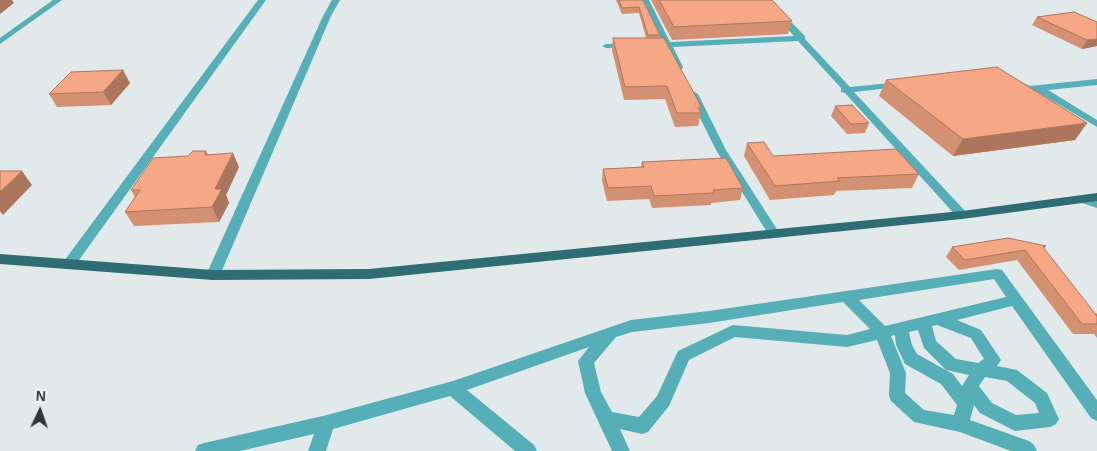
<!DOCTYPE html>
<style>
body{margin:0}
#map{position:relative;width:1097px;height:451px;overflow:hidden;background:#e2e9ea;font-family:Arial,sans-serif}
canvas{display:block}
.north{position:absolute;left:15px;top:386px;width:50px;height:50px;-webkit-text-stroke:4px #f0f6f7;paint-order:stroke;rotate:3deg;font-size:14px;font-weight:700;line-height:20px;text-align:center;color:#303233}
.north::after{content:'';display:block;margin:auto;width:18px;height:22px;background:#303233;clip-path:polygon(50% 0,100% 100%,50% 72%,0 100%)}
</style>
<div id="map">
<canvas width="1097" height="451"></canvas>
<div class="north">N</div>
</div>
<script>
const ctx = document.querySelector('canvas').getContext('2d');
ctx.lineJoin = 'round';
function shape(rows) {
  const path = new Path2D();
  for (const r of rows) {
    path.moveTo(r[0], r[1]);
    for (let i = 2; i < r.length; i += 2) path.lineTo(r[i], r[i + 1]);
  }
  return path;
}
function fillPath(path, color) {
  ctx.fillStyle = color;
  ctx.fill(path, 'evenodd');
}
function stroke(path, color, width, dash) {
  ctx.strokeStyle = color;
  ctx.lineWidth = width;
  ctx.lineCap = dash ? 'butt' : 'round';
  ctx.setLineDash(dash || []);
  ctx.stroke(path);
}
const minor = shape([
 [53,0,62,0,0,44,0,38,53,0],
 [258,0,266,0,74,267,64,267,62,264,64,261,258,0],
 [332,0,340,0,331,16,220,275,218,279,213,280,208,279,206,275,323,16,332,0],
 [641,0,649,0,670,42,794,36,761,0,769,0,805,36,805,39,850,87,901,82,901,86,898,87,854,92,966,212,968,215,966,218,958,218,845,93,841,92,841,88,798,41,673,47,683,67,682,69,676,69,665,47,657,45,662,42,641,0],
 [629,43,633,45,632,47,606,48,602,46,606,44,629,43],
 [1097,79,1097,85,1048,90,1097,120,1097,127,1036,91,1026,91,1013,84,1018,81,1030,86,1097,79],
 [693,91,698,94,726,150,780,234,778,237,770,237,716,150,688,94,693,91],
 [1083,195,1097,200,1097,208,1079,202,1077,199,1083,195],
 [997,269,1002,270,1097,400,1097,421,1091,418,1012,306,957,320,981,330,1001,360,997,366,1017,370,1047,393,1059,419,1056,424,1050,427,1015,431,980,413,974,405,970,420,1029,441,1034,445,1037,451,1011,451,960,432,914,422,891,401,889,396,890,373,877,340,847,347,735,337,689,360,669,406,648,432,642,434,620,429,630,451,612,451,585,393,578,361,589,347,467,390,534,445,537,451,515,451,450,396,333,429,326,451,308,451,314,434,240,451,195,451,198,445,204,443,327,415,453,381,631,320,709,311,997,269],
 [994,279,1006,297,885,326,859,300,994,279],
 [843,302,870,329,847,335,733,325,678,351,657,396,639,417,612,412,601,392,594,363,616,337,632,332,709,323,843,302],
 [937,325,971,338,984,359,978,363,956,359,936,341,932,326,937,325],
 [918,330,924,348,946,370,969,375,962,386,953,374,917,354,912,345,909,332,918,330],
 [895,335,896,345,905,364,941,384,957,405,954,415,924,410,905,393,906,373,891,336,895,335],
 [985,377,1007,381,1035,403,1039,413,1016,415,992,403,979,386,985,377]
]);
const major = shape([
 [1097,193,1097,201,962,219,369,279,213,280,0,264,0,254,213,270,369,269,962,211,1097,193]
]);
const wall = shape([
 [616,0,643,0,660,35,659,38,701,106,700,111,701,113,698,126,675,127,665,99,624,100,612,50,613,38,646,38,639,13,622,14],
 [651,0,772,0,792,21,788,34,672,40],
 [1037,17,1097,22,1097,46,1082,49,1032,25],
 [886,80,1087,123,1075,140,953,156,879,96],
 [130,83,111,105,57,107,49,94],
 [835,106,869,123,865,133,847,134,831,116],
 [747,143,773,156,919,174,912,188,836,191,834,195,770,200,744,156],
 [206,151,208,155,239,167,226,195,229,203,219,222,134,226,125,212,135,197,131,190,188,156],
 [642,162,743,188,740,200,711,203,711,205,652,208,649,199,607,201,602,181,603,169,641,167],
 [1046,246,1044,249,1095,314,1097,313,1097,338,1094,334,1073,334,1017,260,959,270,946,257,952,247]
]);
const shadedWall = shape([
 [0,0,12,0,14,3,0,14],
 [1097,39,1097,46,1082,49,1087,40],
 [123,70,130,83,111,105,103,92],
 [1087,123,1075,140,953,156,963,139],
 [233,153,239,167,226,195,229,203,219,222,212,207,215,189],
 [22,171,32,185,3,215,0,211,0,192]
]);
const building = shape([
 [619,0,643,0,660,35,648,35,639,7,622,8,619,0],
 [659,0,772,0,792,21,674,27,659,0],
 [1074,12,1097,22,1097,39,1087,40,1037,17,1074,12],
 [613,38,664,38,701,106,698,108,701,113,677,113,667,86,625,87,613,38],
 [997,67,1087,123,963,139,886,80,997,67],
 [123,70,103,92,49,94,71,72,123,70],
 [852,105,869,123,851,124,835,106,852,105],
 [764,142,773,156,896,149,919,174,837,178,840,181,775,186,747,143,764,142],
 [193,151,206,151,205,155,233,153,215,189,222,189,212,207,125,212,140,190,131,190,153,158,188,156,193,151],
 [726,158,743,188,713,190,714,193,654,196,651,186,608,188,603,169,644,167,642,162,726,158],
 [0,171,22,171,0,192,0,171],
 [1008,238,1046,246,1043,247,1097,316,1097,324,1082,324,1025,250,965,260,952,247,1008,238]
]);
fillPath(minor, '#56aeb8');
fillPath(major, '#2f6d74');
fillPath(wall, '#d39073');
fillPath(shadedWall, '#ac755e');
fillPath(building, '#f5a786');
stroke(building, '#ac755e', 1);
</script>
